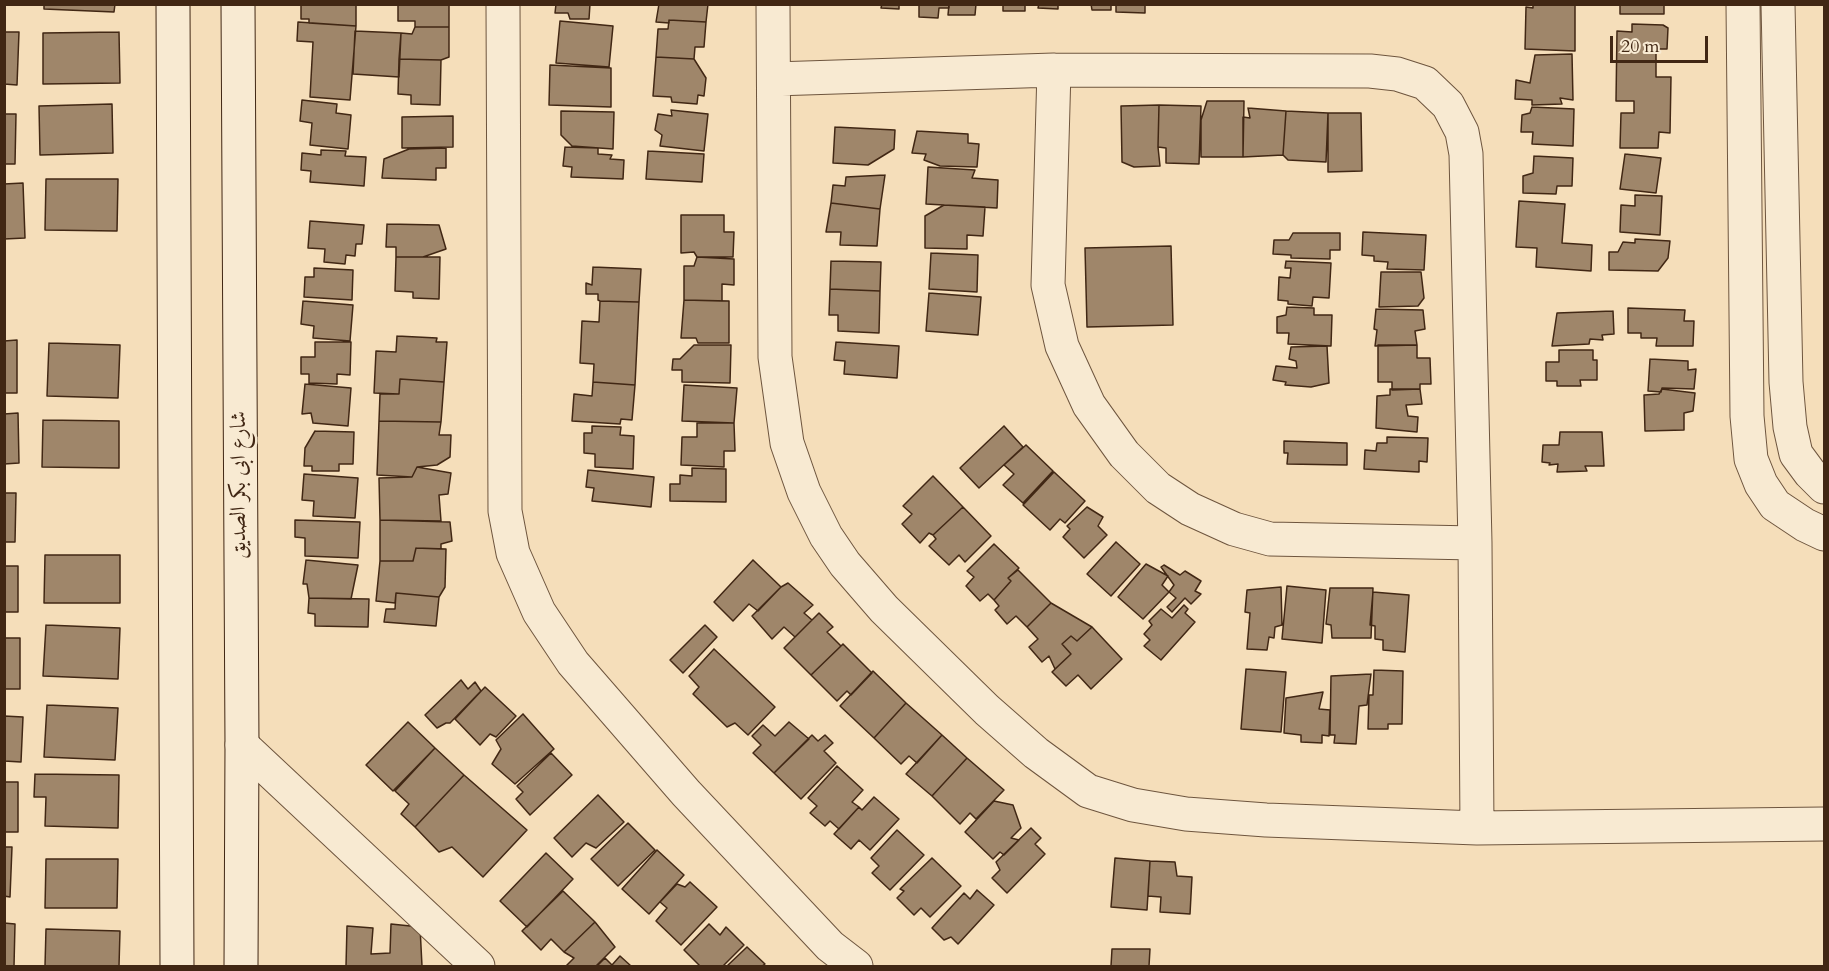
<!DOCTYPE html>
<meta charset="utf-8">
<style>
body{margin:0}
#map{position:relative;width:1829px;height:971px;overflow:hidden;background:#f5deba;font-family:Cardo,serif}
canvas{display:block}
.frame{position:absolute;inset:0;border:6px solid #412714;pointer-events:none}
.scale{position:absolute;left:1610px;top:36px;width:98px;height:27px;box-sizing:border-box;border:3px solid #412714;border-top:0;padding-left:8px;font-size:18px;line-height:21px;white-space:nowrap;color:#412714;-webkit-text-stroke:4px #f8ead2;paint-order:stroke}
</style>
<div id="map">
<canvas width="1829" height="971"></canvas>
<div class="frame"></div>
<div class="scale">20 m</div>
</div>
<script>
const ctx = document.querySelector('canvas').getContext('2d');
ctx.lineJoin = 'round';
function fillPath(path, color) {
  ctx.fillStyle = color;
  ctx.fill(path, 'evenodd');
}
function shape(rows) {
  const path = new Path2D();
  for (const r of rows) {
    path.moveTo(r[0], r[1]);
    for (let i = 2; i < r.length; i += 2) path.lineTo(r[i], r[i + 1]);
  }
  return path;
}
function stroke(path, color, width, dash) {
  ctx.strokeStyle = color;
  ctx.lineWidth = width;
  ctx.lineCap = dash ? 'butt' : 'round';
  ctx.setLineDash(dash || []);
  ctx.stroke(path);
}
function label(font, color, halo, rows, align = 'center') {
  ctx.font = font + ' Cardo,Amiri,serif';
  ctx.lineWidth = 5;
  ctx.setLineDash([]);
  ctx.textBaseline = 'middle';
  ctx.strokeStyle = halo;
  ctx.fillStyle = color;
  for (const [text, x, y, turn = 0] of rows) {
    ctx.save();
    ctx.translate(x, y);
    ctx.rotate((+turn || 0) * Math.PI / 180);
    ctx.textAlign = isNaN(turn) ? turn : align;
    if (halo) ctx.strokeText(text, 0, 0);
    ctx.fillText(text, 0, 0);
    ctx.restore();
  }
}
const building = shape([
 [44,4,115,4,114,12,44,9,44,4],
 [301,4,356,4,356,26,309,23,309,19,301,19,301,4],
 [398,4,449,4,449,27,415,27,415,21,398,21,398,4],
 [556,4,590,4,589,19,570,19,568,13,555,13,556,4],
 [659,4,708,4,706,22,669,20,669,23,656,22,659,4],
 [882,4,899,4,899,9,881,8,882,4],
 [919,4,949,4,949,8,939,8,938,18,919,17,919,4],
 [949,4,976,4,975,15,948,15,949,4],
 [1003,4,1025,4,1025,11,1003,11,1003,4],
 [1039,4,1058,4,1058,9,1038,8,1039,4],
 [1091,4,1111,4,1111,10,1092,10,1091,4],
 [1116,4,1145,4,1145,13,1116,12,1116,4],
 [1533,4,1575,4,1575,51,1525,49,1526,7,1533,8,1533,4],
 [1620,4,1664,4,1664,14,1620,14,1620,4],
 [669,20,706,22,704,47,695,47,694,59,656,57,658,29,668,29,669,20],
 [560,21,613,26,609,67,556,63,560,21],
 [298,22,356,26,350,100,310,97,313,42,297,41,298,22],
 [1632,24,1663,25,1668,28,1667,49,1656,49,1656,77,1671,77,1670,133,1659,132,1658,148,1620,148,1621,113,1634,113,1634,101,1616,101,1617,31,1632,32,1632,24],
 [415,27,449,27,449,57,441,60,399,59,401,33,412,34,415,27],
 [355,31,401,33,399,77,353,74,355,31],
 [4,32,19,32,17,85,4,84,4,32],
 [119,32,120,83,43,84,43,33,119,32],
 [1572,54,1573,100,1560,98,1562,104,1532,105,1532,100,1515,99,1516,80,1530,83,1535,55,1572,54],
 [656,57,694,59,706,78,704,96,698,95,697,104,672,102,671,97,653,96,656,57],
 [399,59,441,60,440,105,411,104,411,95,398,94,399,59],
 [550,65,611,68,611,107,549,105,550,65],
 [302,100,337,104,336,113,351,115,348,149,310,145,312,123,300,121,302,100],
 [1207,101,1244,101,1243,157,1201,157,1201,120,1207,101],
 [112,104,113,153,40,155,39,106,112,104],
 [1159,105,1201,106,1199,164,1166,163,1166,148,1158,147,1159,105],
 [1159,105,1158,147,1160,166,1134,167,1122,162,1121,106,1159,105],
 [1532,107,1574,109,1573,146,1532,144,1533,132,1521,132,1522,115,1530,113,1532,107],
 [1248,108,1286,111,1283,155,1243,157,1243,117,1250,118,1248,108],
 [671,110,708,114,704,151,660,146,662,135,655,130,658,114,672,116,671,110],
 [561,111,614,112,613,149,572,146,561,135,561,111],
 [1286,111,1328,113,1326,162,1288,160,1283,155,1286,111],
 [1328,113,1361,113,1362,171,1328,172,1328,113],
 [4,114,16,114,15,164,4,164,4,114],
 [453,116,453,147,402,148,402,117,453,116],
 [835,127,895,130,894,149,868,165,833,163,835,127],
 [917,131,968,134,968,143,979,144,977,167,940,166,924,160,926,154,912,153,917,131],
 [565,147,598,148,598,154,612,155,610,159,624,160,623,179,571,177,572,167,563,166,565,147],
 [446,148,446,168,436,168,436,180,382,178,384,159,409,149,446,148],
 [321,150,346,151,345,156,366,157,364,186,310,182,311,171,301,170,302,153,321,155,321,150],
 [648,151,704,154,702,182,646,179,648,151],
 [1625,154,1661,158,1656,193,1620,189,1625,154],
 [1534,156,1573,158,1572,186,1557,186,1556,194,1523,193,1523,176,1533,173,1534,156],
 [928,167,975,170,972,178,998,180,997,208,926,204,928,167],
 [885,175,880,209,831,203,833,185,845,186,846,177,885,175],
 [46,179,118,179,117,231,45,230,46,179],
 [23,183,25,238,4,239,4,184,23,183],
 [1635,195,1662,196,1660,235,1620,232,1621,205,1635,206,1635,195],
 [1519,201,1565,204,1562,243,1592,245,1591,271,1536,267,1537,248,1516,247,1519,201],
 [831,203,880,209,877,246,840,245,841,232,826,232,831,203],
 [944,205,985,207,983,236,967,235,967,249,925,248,925,216,944,205],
 [681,215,724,215,724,232,734,232,733,257,697,257,694,252,681,253,681,215],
 [310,221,364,225,362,244,356,244,355,256,346,255,345,264,324,262,325,249,308,248,310,221],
 [387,224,439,225,446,249,423,257,396,257,396,247,386,247,387,224],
 [1363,232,1426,235,1424,270,1387,269,1388,262,1374,261,1374,256,1362,255,1363,232],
 [1293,233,1340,233,1340,250,1330,250,1330,259,1291,258,1291,255,1273,254,1274,240,1289,240,1293,233],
 [1635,239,1670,241,1668,258,1658,271,1609,270,1609,252,1618,252,1623,242,1635,243,1635,239],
 [1171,246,1173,325,1087,327,1085,248,1171,246],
 [931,253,978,255,977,292,929,289,931,253],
 [396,257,440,257,439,299,413,298,413,292,395,291,396,257],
 [697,257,734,259,734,285,722,284,722,301,684,300,684,266,694,266,697,257],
 [831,261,881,262,880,291,830,289,831,261],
 [1286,261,1331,263,1329,298,1313,297,1312,306,1288,304,1288,301,1278,300,1279,277,1290,278,1291,268,1285,268,1286,261],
 [593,267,641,269,639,302,600,301,598,300,598,294,586,294,586,283,592,285,593,267],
 [314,268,353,270,352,300,304,297,305,277,314,277,314,268],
 [1381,272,1421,272,1424,298,1418,306,1379,307,1381,272],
 [830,289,880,291,879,333,838,331,838,315,829,315,830,289],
 [929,293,981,297,978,335,926,331,929,293],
 [684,300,729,301,729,343,698,343,696,338,681,338,684,300],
 [303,301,353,305,350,341,313,338,314,326,301,324,303,301],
 [600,301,639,302,635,385,593,382,594,364,580,363,582,321,599,322,600,301],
 [1287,307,1314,308,1314,315,1332,315,1331,346,1288,344,1289,333,1277,333,1277,317,1286,315,1287,307],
 [1628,308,1685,310,1684,321,1694,321,1693,346,1656,346,1657,338,1641,338,1641,333,1628,333,1628,308],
 [1376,309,1423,310,1425,329,1415,331,1417,345,1375,346,1377,330,1374,329,1376,309],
 [1613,311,1614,334,1602,335,1603,340,1590,339,1589,344,1552,346,1557,313,1613,311],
 [397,336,437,338,436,342,447,342,444,382,400,379,399,394,374,393,376,351,396,352,397,336],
 [17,340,17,393,4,393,4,341,17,340],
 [315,342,351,342,350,375,337,374,337,384,309,383,309,374,301,374,301,357,315,357,315,342],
 [836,342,899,346,897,378,844,374,845,361,834,360,836,342],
 [49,343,120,345,118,398,47,396,49,343],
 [694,345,731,345,730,383,682,382,682,370,672,370,673,359,680,359,694,345],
 [1378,345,1417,345,1417,358,1430,358,1431,384,1420,384,1420,389,1392,390,1392,382,1378,382,1378,345],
 [1327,346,1329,383,1311,387,1285,385,1286,382,1273,380,1276,366,1297,368,1296,361,1289,359,1291,347,1327,346],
 [1559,350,1593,350,1593,360,1597,360,1597,380,1580,380,1581,386,1557,386,1557,381,1546,381,1546,362,1559,362,1559,350],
 [1650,359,1688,361,1688,370,1696,369,1694,389,1662,388,1661,392,1648,391,1650,359],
 [400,379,444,382,441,422,379,421,380,394,399,394,400,379],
 [593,382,635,385,632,420,621,419,620,424,572,421,574,394,592,396,593,382],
 [305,384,351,388,348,426,313,423,311,413,302,414,305,384],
 [684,385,737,388,734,423,682,421,684,385],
 [1390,389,1420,389,1422,404,1406,405,1408,416,1418,417,1417,432,1376,428,1377,396,1390,395,1390,389],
 [1662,389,1695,393,1693,411,1684,413,1684,430,1645,431,1644,395,1659,394,1662,389],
 [18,413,19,463,4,464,4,414,18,413],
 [43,420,119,421,119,468,42,467,43,420],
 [379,421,441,422,439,435,451,435,450,457,437,465,417,467,412,477,377,475,379,421],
 [697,423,734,423,735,451,724,451,724,467,681,465,682,437,697,437,697,423],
 [592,426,621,427,620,435,634,436,633,469,595,467,595,454,584,453,584,433,592,433,592,426],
 [1004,426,1023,447,979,488,960,468,1004,426],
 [315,431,354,432,353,464,339,464,339,471,312,471,312,466,304,466,305,448,315,431],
 [1560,432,1602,432,1604,466,1585,466,1587,471,1557,472,1558,464,1549,465,1550,463,1542,462,1543,445,1559,445,1560,432],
 [1387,437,1428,438,1427,462,1419,461,1419,472,1364,469,1365,450,1376,451,1377,443,1387,443,1387,437],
 [1284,441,1347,443,1347,465,1287,464,1288,453,1284,453,1284,441],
 [1026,445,1053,471,1023,503,1003,485,1014,474,1004,465,1026,445],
 [417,467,451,473,448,494,439,495,441,521,380,520,379,478,412,477,417,467],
 [692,468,726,469,726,502,670,501,670,484,680,484,680,475,692,476,692,468],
 [588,470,654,477,651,507,592,501,594,488,586,487,588,470],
 [1054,472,1085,501,1065,523,1060,519,1050,530,1023,505,1054,472],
 [304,474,358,478,355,518,313,516,314,501,302,500,304,474],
 [933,476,963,507,933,535,929,533,920,543,902,524,912,514,903,506,933,476],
 [4,493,16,493,15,542,4,542,4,493],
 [963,507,991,536,965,562,959,555,949,565,929,546,936,539,933,535,963,507],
 [1087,507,1103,517,1098,526,1107,535,1084,558,1063,537,1070,529,1067,526,1087,507],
 [295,520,360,522,358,558,305,556,305,538,295,537,295,520],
 [380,520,450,522,452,541,441,544,441,549,416,548,413,561,380,561,380,520],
 [1116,542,1140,564,1111,596,1087,574,1116,542],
 [994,544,1019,568,1008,578,1011,581,994,600,988,594,980,601,966,586,974,577,967,571,994,544],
 [416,548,446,549,445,587,439,597,396,593,395,603,376,601,380,561,413,561,416,548],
 [45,555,120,555,120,603,44,603,45,555],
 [306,560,358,565,351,599,309,598,307,584,303,584,306,560],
 [753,560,781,587,758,611,749,604,733,621,714,602,753,560],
 [1146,564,1168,576,1162,585,1169,592,1143,619,1118,597,1146,564],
 [1164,565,1180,575,1185,571,1201,581,1195,591,1201,594,1191,604,1185,598,1172,612,1167,607,1176,598,1169,592,1174,585,1161,567,1164,565],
 [4,566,18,566,18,612,4,612,4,566],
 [1018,570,1051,603,1027,627,1016,616,1007,624,995,610,999,606,994,600,1011,581,1008,578,1018,570],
 [788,583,813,605,804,613,812,620,795,637,784,627,772,639,752,616,781,587,788,583],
 [1287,586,1326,590,1322,643,1282,639,1287,586],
 [1281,587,1282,625,1275,627,1274,638,1269,637,1267,650,1247,649,1250,613,1245,612,1247,590,1281,587],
 [1330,588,1373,588,1371,638,1332,638,1331,625,1326,624,1330,588],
 [1373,592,1409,595,1405,652,1383,650,1383,640,1375,639,1375,626,1370,625,1373,592],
 [396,593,439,597,436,626,384,622,386,609,395,609,396,593],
 [309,598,369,599,368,627,315,626,315,614,308,613,309,598],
 [1051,603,1092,627,1077,641,1071,636,1062,644,1071,654,1055,669,1049,656,1042,662,1029,647,1038,639,1027,627,1051,603],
 [1184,605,1188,609,1185,613,1195,622,1161,660,1144,646,1150,640,1144,634,1152,625,1149,621,1161,609,1172,618,1184,605],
 [819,613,833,627,827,632,841,646,811,675,784,648,819,613],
 [46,625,120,628,118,679,43,676,46,625],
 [705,625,717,637,683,673,670,660,705,625],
 [1092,627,1122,659,1091,689,1078,675,1066,686,1052,672,1071,654,1062,644,1071,636,1077,641,1092,627],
 [4,638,20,638,20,689,4,689,4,638],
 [843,644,872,673,851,695,847,691,837,701,811,675,843,644],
 [714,649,775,707,748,735,735,723,727,727,693,694,699,687,689,676,714,649],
 [1246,669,1286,672,1281,732,1241,729,1246,669],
 [1374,670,1403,671,1402,724,1388,724,1388,729,1368,729,1369,695,1373,695,1374,670],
 [873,671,906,703,874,738,840,706,873,671],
 [1371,674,1367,705,1359,706,1356,744,1334,743,1335,735,1330,735,1331,676,1371,674],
 [461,680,468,689,475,682,481,691,450,723,446,723,437,728,425,715,461,680],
 [485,687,516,716,496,737,490,734,480,745,455,719,485,687],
 [1323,692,1319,709,1330,710,1329,736,1322,735,1322,743,1301,742,1301,735,1284,733,1286,698,1323,692],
 [906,703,942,735,917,763,909,756,901,764,874,738,906,703],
 [47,705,118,708,115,760,44,757,47,705],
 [523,714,554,749,515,784,492,764,501,749,496,740,523,714],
 [4,716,23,717,21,762,4,761,4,716],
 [408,722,435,748,393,791,366,765,408,722],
 [789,722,809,739,774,773,753,753,761,745,752,736,763,725,775,736,789,722],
 [812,735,818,741,825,735,833,743,824,751,836,763,801,799,774,773,812,735],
 [942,735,967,758,932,796,906,774,942,735],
 [435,748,464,775,415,827,401,814,409,804,395,791,435,748],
 [551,753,572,775,530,815,516,799,523,792,517,786,551,753],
 [967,758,1004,790,976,819,970,813,960,824,932,796,967,758],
 [837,766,863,790,852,802,859,807,839,829,830,821,825,826,810,813,817,806,808,798,837,766],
 [35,774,119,775,118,828,45,826,46,797,34,797,35,774],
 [464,775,527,830,483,877,452,847,439,852,415,827,464,775],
 [4,782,18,782,18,832,4,832,4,782],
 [598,795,624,822,596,848,586,843,572,857,554,838,598,795],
 [874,797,899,819,870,850,859,840,851,849,834,834,859,807,862,810,874,797],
 [994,801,1013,805,1021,828,1011,838,1019,840,1004,855,1000,852,993,859,965,832,994,801],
 [628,823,655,850,618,886,591,859,628,823],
 [1031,828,1041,838,1035,844,1045,854,1007,893,992,878,1000,870,996,862,1031,828],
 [897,830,924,855,890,890,872,873,879,866,871,858,897,830],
 [4,847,12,847,10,897,4,896,4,847],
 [657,850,684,875,649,914,622,889,657,850],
 [546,853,573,879,527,927,500,901,546,853],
 [932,858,961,886,930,917,921,908,914,915,897,898,904,891,900,889,932,858],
 [1115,858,1150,861,1147,910,1111,907,1115,858],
 [46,859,118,859,117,908,45,908,46,859],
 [1150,861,1175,862,1177,876,1192,877,1190,914,1160,912,1161,897,1148,896,1150,861],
 [690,882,717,907,681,945,656,921,667,908,660,902,677,884,685,887,690,882],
 [977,890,994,905,958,944,951,937,944,940,932,928,964,893,970,899,977,890],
 [563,891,595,922,564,952,551,939,541,950,522,931,563,891],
 [595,922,615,947,596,966,566,966,574,958,564,952,595,922],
 [4,923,15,924,14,966,4,966,4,923],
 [391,924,420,927,422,966,346,966,347,926,373,928,371,954,390,953,391,924],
 [709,924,720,935,726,927,744,945,723,966,700,966,684,950,709,924],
 [46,929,120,931,119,966,45,966,46,929],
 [747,947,765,964,762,966,727,966,747,947],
 [1112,949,1150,949,1149,966,1111,966,1112,949],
 [620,956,631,966,597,966,605,958,612,965,620,956]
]);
const minor = shape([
 [503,4,505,511,513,553,539,612,573,663,686,793,830,946,856,966],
 [773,4,775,357,787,443,804,492,826,536,845,564,884,609,987,710,1036,753,1088,791,1133,805,1186,814,1266,820,1477,828,1824,824],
 [1743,4,1747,416,1751,459,1761,484,1775,505,1805,525,1824,534],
 [1778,4,1786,382,1790,427,1796,454,1810,473,1824,487],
 [1054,70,1048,285,1062,346,1089,405,1124,454,1158,488,1190,509,1234,529,1270,539,1475,543],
 [774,79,1054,70,1370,71,1397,74,1425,83,1448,105,1462,132,1466,154,1475,543,1477,828],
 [242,745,478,966]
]);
const secondary = shape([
 [173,4,177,966],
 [238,4,242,745,241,966]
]);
const streetNames = [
 ["شارع ابى بكر الصديق",240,485,-90]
];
fillPath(building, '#9f866a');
stroke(building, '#412714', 1.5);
stroke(minor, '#6e553e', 35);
stroke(secondary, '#412714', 35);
stroke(minor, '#f8ead2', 33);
stroke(secondary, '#f8ead2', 33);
label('22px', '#412714', '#f8ead2', streetNames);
</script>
